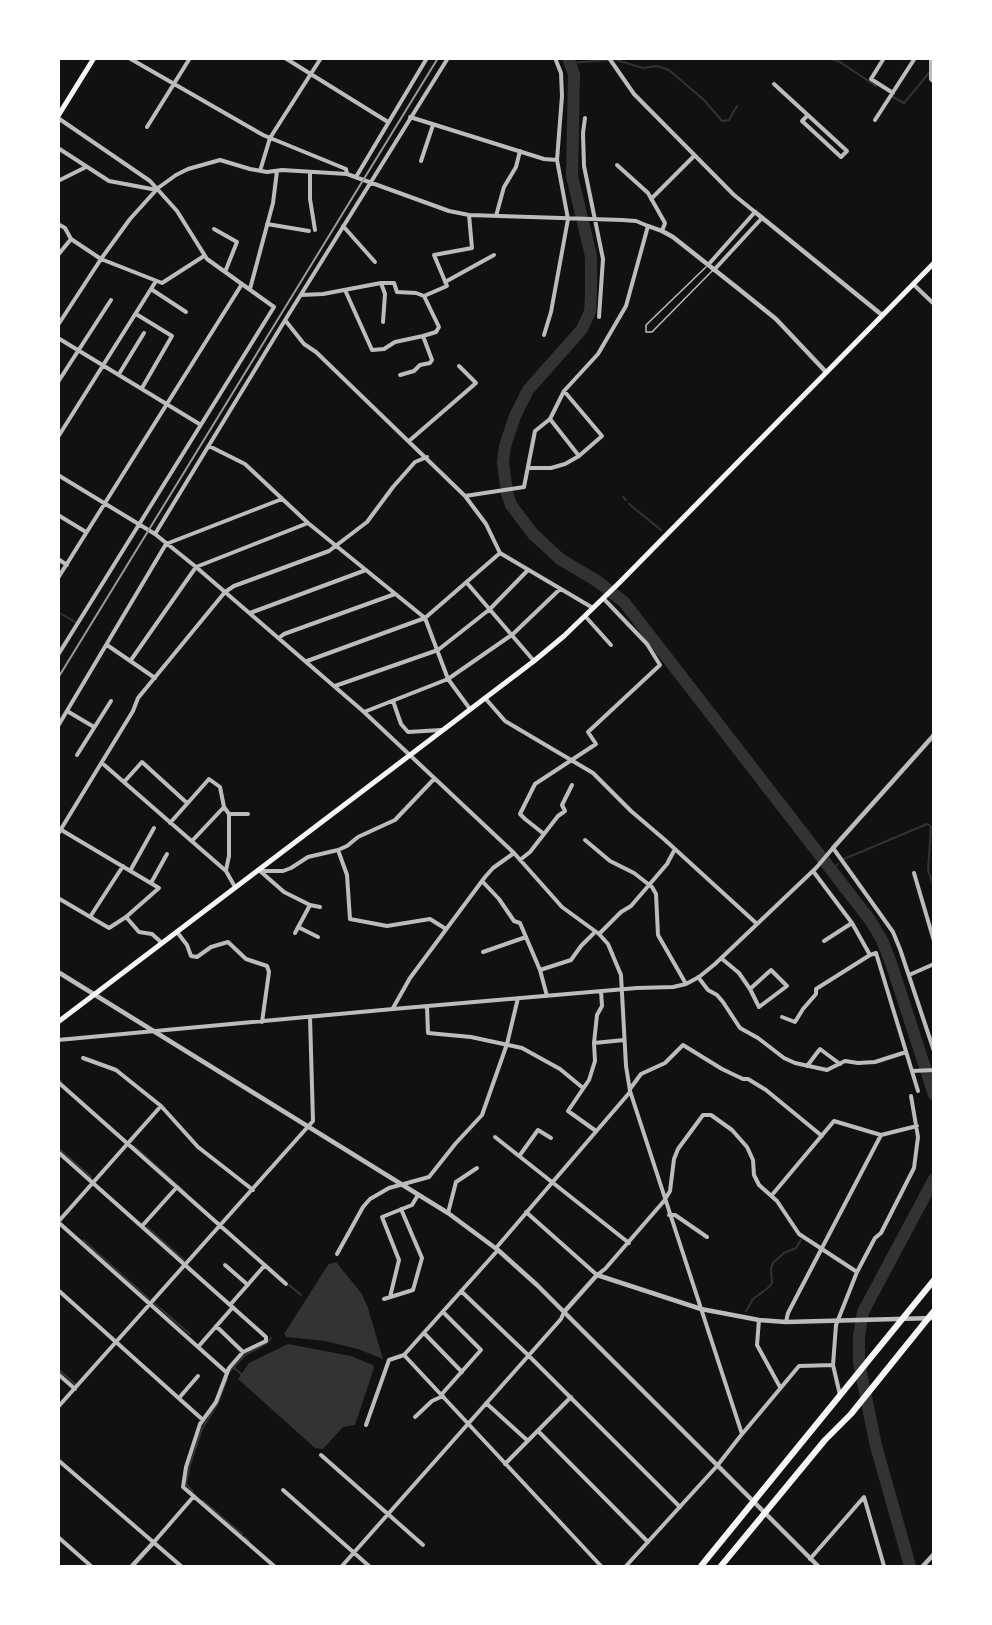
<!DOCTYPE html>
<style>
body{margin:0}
#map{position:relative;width:992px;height:1625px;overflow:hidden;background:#111;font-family:"Alegreya Sans",sans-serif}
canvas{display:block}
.frame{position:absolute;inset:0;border:60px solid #fff;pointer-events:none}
</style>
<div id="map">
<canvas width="992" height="1625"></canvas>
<div class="frame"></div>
</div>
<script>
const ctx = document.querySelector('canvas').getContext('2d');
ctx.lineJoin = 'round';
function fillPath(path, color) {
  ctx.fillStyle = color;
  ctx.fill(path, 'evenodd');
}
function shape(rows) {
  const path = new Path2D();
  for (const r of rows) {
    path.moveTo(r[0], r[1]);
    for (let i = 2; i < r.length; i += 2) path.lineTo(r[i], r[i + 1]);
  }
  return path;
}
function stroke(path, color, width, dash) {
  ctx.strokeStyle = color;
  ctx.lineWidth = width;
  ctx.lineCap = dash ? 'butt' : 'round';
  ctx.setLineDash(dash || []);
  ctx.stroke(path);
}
const water = shape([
 [336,1262,362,1294,368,1308,383,1359,358,1349,325,1341,287,1337,284,1334,326,1268,329,1264],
 [288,1344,351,1356,373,1365,374,1368,355,1425,343,1427,323,1449,315,1448,238,1379,249,1363]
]);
const stream = shape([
 [828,58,840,62,876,86],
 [613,59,643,68,657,66,669,70,704,100,722,121,729,120,737,106],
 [570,63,608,60],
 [893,97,904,103,934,67],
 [623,497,626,500],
 [629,504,661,530],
 [58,612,75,622],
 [931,827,928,870,934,888],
 [844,859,927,824,934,828],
 [831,869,838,864],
 [58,1079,61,1081],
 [134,1146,186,1193],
 [58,1148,91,1177],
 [147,1227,184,1260],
 [83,1240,149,1299],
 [289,1285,301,1295],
 [155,1304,190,1334],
 [746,1311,753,1299,768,1288,772,1283,771,1269,773,1263,784,1253,796,1248,801,1240],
 [233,1367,241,1374],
 [58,1369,75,1384],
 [230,1371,245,1355,267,1343,271,1338],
 [193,1492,186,1484,190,1465,202,1429,218,1403,227,1379],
 [203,1501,242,1534],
 [245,1537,249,1541]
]);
const river = shape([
 [568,58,574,74,572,176,591,256,591,296,590,312,582,329,528,390,515,416,505,446,503,462,507,493,511,505,533,534,560,559,597,581,624,602,870,920,882,940,891,963,934,1095],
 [910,1566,876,1446,859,1363,859,1336,863,1312,934,1179]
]);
const service = shape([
 [706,267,646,325,646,332,652,332,713,270]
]);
const minor = shape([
 [129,58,263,135,346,169,347,174,449,211,469,215,622,220,636,221,648,226,626,306,598,354,564,391,550,419,535,431,524,487,465,496],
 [285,58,388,122],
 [609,58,634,94,734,195,755,212,708,265],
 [884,58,871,79,893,93],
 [931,58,931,79,934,82],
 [774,84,847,151,841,157,802,121,808,115],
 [410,117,544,159,557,160],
 [58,118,150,181,177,211,207,259,274,307,58,655],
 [585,118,583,133,584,166,603,259,599,317],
 [875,120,915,58],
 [147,127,190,58],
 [58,148,109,181,157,190],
 [421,161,433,125],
 [617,165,648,193,665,223,662,231],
 [260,171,270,138,321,58],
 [310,173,310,199,315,230],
 [356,177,427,58],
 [58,181,86,167],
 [651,199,694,156],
 [496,216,504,187,516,167,520,151],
 [58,224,65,228,71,239,101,259,162,283,204,256],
 [267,224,309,231],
 [343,226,375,262],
 [214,229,237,242,225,272],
 [58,255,71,239],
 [714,270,762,218],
 [445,282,494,255],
 [381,283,385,294,383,322],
 [913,284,934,304],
 [151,289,186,312],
 [250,289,273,203,277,171],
 [345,290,372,350,384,349,395,342,423,336,436,332,439,327,424,296],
 [301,295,323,294,381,283,394,283,397,292,416,293,424,296,447,286,434,255,472,248,469,215],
 [136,314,172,336,142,388],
 [285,320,304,344,316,352,465,496,486,524,500,553,593,608],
 [58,325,101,259,130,219,158,188,176,175,188,169,220,160,250,169,267,172,282,170,347,174],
 [544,335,551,312,568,219,557,160,562,96,561,73,555,58],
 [58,338,201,425],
 [119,374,144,333],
 [400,375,414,371,420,365,430,363,432,360,423,336],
 [58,382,111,300],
 [550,419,579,456],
 [58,437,156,281],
 [409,441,476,383,459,366],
 [209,446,245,464,308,523,425,618,448,679,470,709],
 [529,468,551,468,565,464,579,456,602,436,564,391],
 [58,475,155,534,196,567,364,712,514,853,562,907,599,934,608,944,621,975,626,1066,630,1091,742,1434,717,1466,626,1566],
 [58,515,86,532],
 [155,534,287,317,448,58],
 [58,559,67,565],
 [58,578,242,284],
 [467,583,534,661],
 [250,613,366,570],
 [585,616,611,645],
 [279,638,284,634,395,594],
 [107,645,155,678],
 [131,660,196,567,308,523],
 [307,661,425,618,500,553],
 [335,686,438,650,490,609,528,570],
 [485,698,505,721,593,773,631,811,665,840,756,923],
 [393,701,401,724,408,732,441,730],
 [67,711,94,727],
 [364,712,448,679,513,634,560,589],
 [58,726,166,544,282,499],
 [77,755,111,701],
 [102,763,226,871,235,887],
 [124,782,142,762,187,803],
 [229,814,248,814],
 [170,823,209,779,220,787,224,807,229,814,229,856,226,870],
 [58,828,159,888,126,917,109,928,58,898],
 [58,834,133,711,138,698,225,592,234,586,329,551,367,522,393,487,415,462,427,457],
 [544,834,525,819,520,814,535,784,596,744,588,732,660,665,647,644,603,598],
 [585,840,610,861,634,873,652,887,656,894,658,935,686,984],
 [192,841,224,807],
 [338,850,347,875,350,919,387,926,430,919,446,929],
 [520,860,530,852,558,816,565,811,562,805,572,785],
 [130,871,154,828],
 [260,871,283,871,291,868,308,857,338,850,347,846,358,837,395,820,434,779],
 [260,871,284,892,310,905,320,907],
 [813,871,852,923,824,941],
 [914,873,934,941],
 [482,881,499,899,514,921,520,923,540,970,547,996],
 [151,883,167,854],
 [90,917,123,866],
 [126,917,139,932,152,934,162,943],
 [852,923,870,955],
 [298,927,318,937],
 [177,932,187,945,191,956,197,957,211,947,228,942,246,959,267,966,269,972,262,1022],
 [295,933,310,905],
 [599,934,621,912,631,906,667,864,675,849],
 [483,952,526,937],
 [721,958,739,973,750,989,759,1007,787,986,771,970,750,989],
 [540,970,571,960,581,946,595,932],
 [909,975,934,964],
 [698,977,708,990,717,995,723,1002,740,1028,758,1038,784,1058,795,1063,827,1070,845,1061,858,1063,875,1062,906,1052],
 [427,1006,428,1033,471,1037,522,1048,560,1069,583,1088],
 [393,1008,410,978,485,877,493,868,514,853],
 [782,1017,795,1022,803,1009,816,994,816,989,870,955,876,953,918,1091],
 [58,1040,393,1009,637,988,673,987,686,984,699,977,715,964,816,868,833,848,893,932,900,949,934,1051],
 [594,1043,624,1040],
 [83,1058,116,1070,161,1106,198,1147,253,1190],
 [807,1066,820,1049,840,1064],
 [912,1071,934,1070],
 [58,1082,286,1284],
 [630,1089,641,1074,665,1063,683,1045,722,1069,743,1079,748,1079,766,1090,822,1136],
 [596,1131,568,1111,589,1080,595,1061,594,1043,597,1015,602,1006,601,991],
 [495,1137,629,1243],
 [58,1152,266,1337,266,1341,243,1352,229,1368,216,1402,200,1424,186,1467,183,1487,274,1566],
 [520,1155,538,1130,551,1138],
 [772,1195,834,1121,881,1135,917,1126],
 [526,1212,597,1275,605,1269,664,1201,670,1191,674,1159,678,1149,703,1115,711,1115,732,1130,747,1147,753,1160,754,1175,759,1185,777,1201,799,1234,857,1272],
 [448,1213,456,1182,477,1168],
 [669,1215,675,1215,707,1237],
 [58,1222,226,1372],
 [58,1222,161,1106],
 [142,1226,177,1187],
 [496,1248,630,1092],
 [337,1254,363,1207,370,1199,389,1188,429,1177,456,1143,482,1115,507,1044,518,998],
 [225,1265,248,1285],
 [58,1290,203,1420],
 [461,1291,528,1355,680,1507],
 [390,1297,399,1260,382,1217,412,1205,418,1195],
 [384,1299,413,1290,422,1258,401,1209],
 [230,1305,265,1265],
 [759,1320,757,1345,780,1387],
 [786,1322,788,1313,881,1135],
 [216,1326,243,1352],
 [424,1333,462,1372],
 [198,1347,233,1307],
 [404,1355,601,1566],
 [58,1374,75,1389],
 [441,1395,481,1350,443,1312],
 [840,1395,833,1365,836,1325,857,1272,875,1238,881,1233,914,1168,918,1137,911,1096],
 [179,1398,198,1376],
 [486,1403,528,1441],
 [58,1407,313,1121,310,1017],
 [415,1417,432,1401,443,1396],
 [366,1425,389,1360,404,1355,498,1250],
 [538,1431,648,1542],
 [743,1433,799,1366,833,1365],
 [321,1455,423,1545],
 [58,1460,181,1566],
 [505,1464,571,1397],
 [283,1490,369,1566],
 [58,1537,91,1566],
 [154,1542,194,1496],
 [810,1559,864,1497,884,1566],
 [342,1566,561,1319,564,1312]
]);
const tertiary = shape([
 [755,212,882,315],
 [648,226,662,231,673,237,740,290,776,319,826,372],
 [833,848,934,735],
 [58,972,448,1213,498,1250,537,1285,818,1566],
 [564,1312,597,1275,701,1309,759,1320,786,1322,934,1318],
 [132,1566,154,1542],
 [923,1566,934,1554]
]);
const secondary = shape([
 [58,116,94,58],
 [58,1022,534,661,564,636,620,582,934,263]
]);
const trunk = shape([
 [701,1566,934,1280],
 [721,1566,825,1440,851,1414,934,1311]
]);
const rail = shape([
 [58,678,438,58]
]);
fillPath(water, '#333');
stroke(stream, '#333', 2);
stroke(river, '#333', 12);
stroke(service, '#bcbcbc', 1.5);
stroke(minor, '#bcbcbc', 4);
stroke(tertiary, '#bcbcbc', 4.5);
stroke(secondary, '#f5f5f5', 5);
stroke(trunk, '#f5f5f5', 6);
stroke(rail, '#9a9a9a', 2);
</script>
